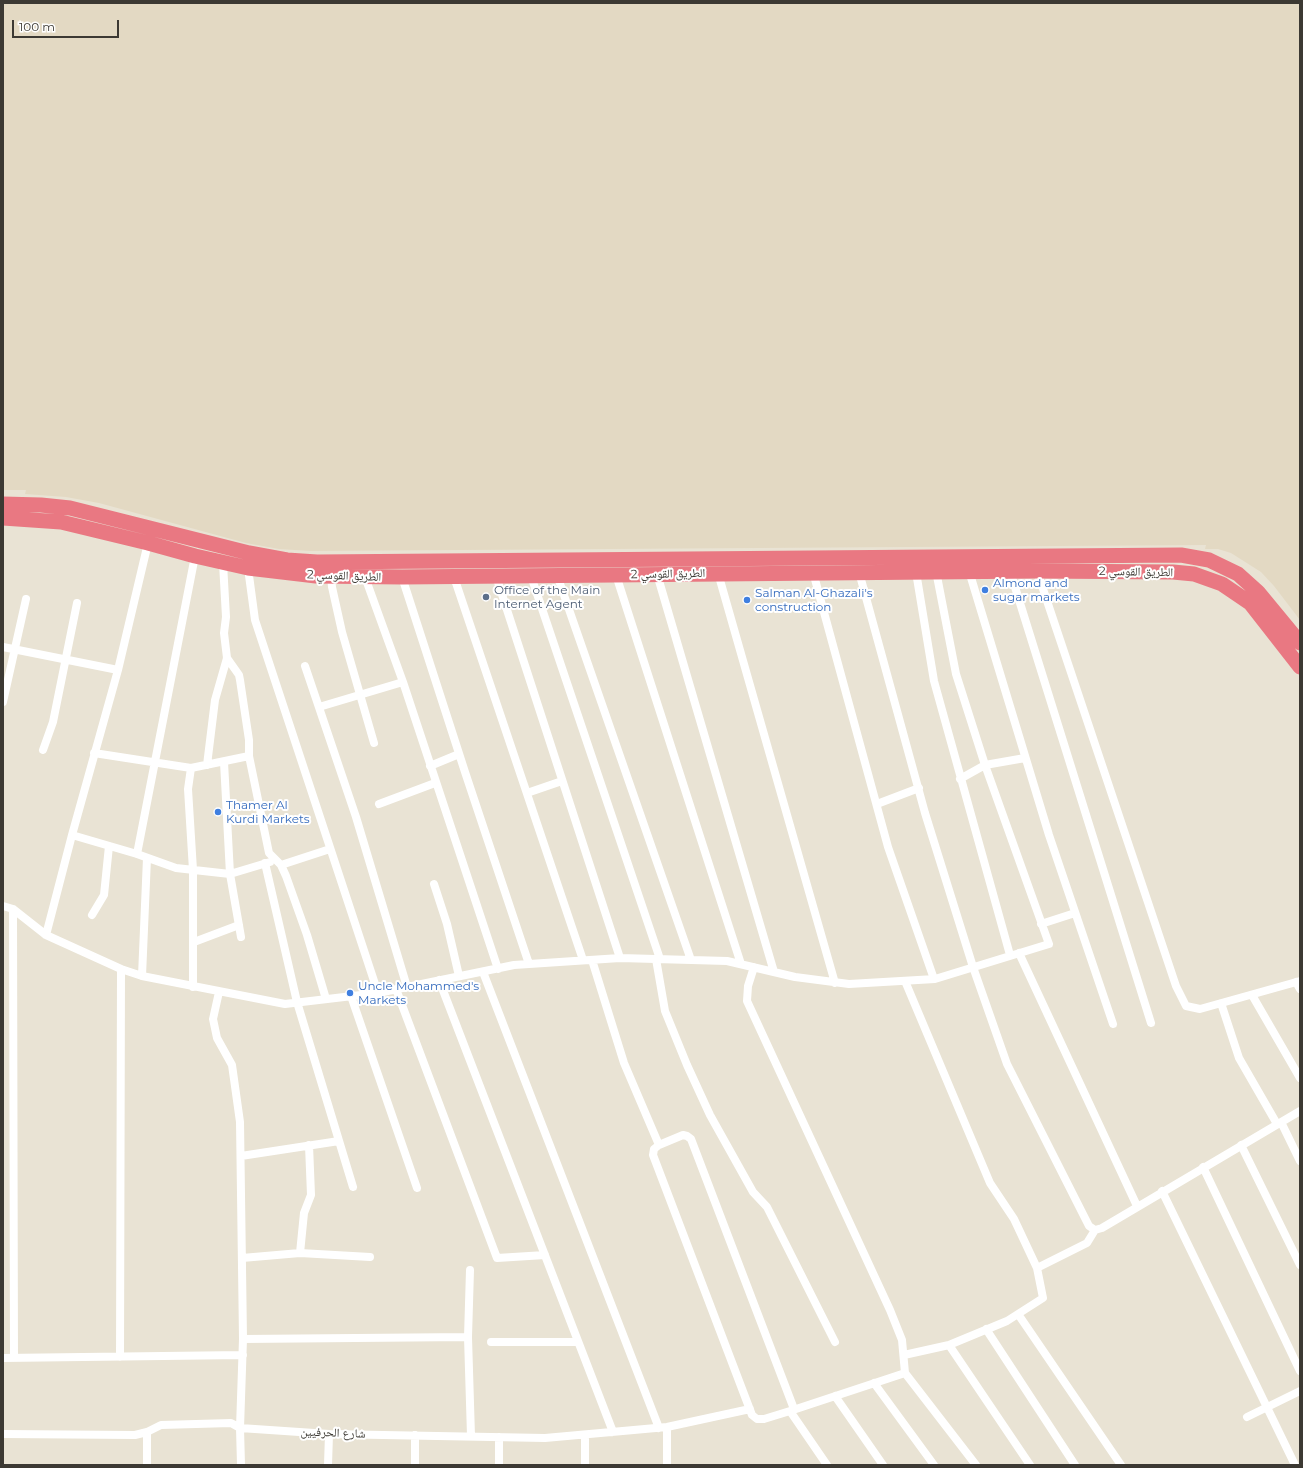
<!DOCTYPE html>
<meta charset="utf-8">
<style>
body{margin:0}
#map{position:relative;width:1303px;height:1468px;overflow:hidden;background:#e9e3d4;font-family:Montserrat,sans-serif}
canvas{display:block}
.frame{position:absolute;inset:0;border:4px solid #3c3933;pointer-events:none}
.scale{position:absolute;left:12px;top:20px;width:107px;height:18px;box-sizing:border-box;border:2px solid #3c3933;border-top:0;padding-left:5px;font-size:12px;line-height:14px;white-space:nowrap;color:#3c3933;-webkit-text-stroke:3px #fff;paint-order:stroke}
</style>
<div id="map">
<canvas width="1303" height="1468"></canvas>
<div class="frame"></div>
<div class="scale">100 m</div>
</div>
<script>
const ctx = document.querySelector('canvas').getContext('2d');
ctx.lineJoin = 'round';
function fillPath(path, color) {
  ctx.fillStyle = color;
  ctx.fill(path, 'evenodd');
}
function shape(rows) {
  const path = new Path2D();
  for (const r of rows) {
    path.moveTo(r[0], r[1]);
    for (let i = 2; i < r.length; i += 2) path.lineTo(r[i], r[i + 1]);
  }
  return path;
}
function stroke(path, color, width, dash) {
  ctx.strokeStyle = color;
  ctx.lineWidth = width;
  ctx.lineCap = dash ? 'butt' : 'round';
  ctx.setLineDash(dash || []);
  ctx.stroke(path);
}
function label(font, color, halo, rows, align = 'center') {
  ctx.font = font + ' Montserrat,"Noto Naskh Arabic",sans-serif';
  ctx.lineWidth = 4;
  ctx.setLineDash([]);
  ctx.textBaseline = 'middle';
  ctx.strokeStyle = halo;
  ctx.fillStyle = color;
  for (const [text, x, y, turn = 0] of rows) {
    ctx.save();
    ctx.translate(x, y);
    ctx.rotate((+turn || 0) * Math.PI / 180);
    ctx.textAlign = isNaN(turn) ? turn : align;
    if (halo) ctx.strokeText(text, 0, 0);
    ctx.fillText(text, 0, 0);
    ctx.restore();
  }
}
const built = shape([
 [3,3,1300,3,1300,620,1274,586,1261,572,1231,553,1218,549,1205,549,1206,545,311,551,279,549,246,543,99,503,66,497,25,494,26,490,3,490]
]);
const street = shape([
 [248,568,255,620,378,993],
 [969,571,1049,835,1113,1024],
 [1010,571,1151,1023],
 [1037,571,1176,986,1186,1006,1200,1009,1300,981],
 [813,572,888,847,934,979],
 [859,572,925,813,973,967,1007,1064,1089,1226,1095,1230,1102,1228,1300,1111],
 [916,572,934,681,1010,955],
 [718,573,835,983],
 [657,574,774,972],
 [557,575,691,960],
 [616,575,741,964],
 [331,576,332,587,342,632,374,743],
 [496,576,620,958],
 [531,576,660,959],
 [365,577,403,682,498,969],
 [402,577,465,772,529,964],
 [454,577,583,960],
 [3,647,118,670],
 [227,658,239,675,240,680,249,740,249,756,269,853,281,865,286,876,307,935,326,999],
 [305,666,356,817,407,987],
 [3,702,26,599],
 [319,707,403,682],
 [43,750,53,722,77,603],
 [94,753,191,768,249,756],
 [224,762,230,874,241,937],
 [207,765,215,700,227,658,224,633,226,617,223,563],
 [430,766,459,754],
 [191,768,188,789,193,870,193,987],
 [960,779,985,765,1025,758],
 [527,793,562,781],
 [379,804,435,783],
 [877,804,919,788],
 [72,835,137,854,176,868,230,874,270,862],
 [137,854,195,556],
 [265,863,297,1002,353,1187],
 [281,865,330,849],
 [434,884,447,924,459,976],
 [3,906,13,909,46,935,121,969,142,976,285,1004,378,993,514,965,620,958,727,961,795,977,849,984,935,979,1049,944,985,765,956,674,936,571],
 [13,909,14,1358],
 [92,915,104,895,109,846],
 [1041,924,1075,913],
 [46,935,72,835,118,670,148,543],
 [194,942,239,925],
 [1019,953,1137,1206],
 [656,959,665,1011,687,1065,710,1115,753,1192,767,1207,835,1342],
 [592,960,624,1063,659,1145],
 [754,967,748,986,747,1001,890,1310,902,1340,905,1373,976,1465],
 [483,972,659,1428],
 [142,976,147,858],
 [439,980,613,1432],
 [1296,982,1300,989],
 [396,989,497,1258,545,1255],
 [219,992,213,1019,217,1038,232,1065,240,1122,243,1339,240,1428,241,1465],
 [1252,995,1300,1078],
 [351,996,417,1188],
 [1221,1003,1239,1058,1277,1124],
 [1281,1122,1300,1161],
 [1241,1145,1300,1265],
 [241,1156,339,1141],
 [1203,1167,1300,1371],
 [1162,1191,1295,1465],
 [300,1253,304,1213,311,1195,309,1145],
 [242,1258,300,1253,370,1257],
 [1037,1268,1087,1243,1095,1230],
 [470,1270,468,1337,471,1436],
 [1018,1314,1121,1465],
 [986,1329,1075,1465],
 [243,1339,468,1337],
 [491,1342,578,1342],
 [949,1345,1030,1465],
 [904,1355,949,1345,1007,1321,1043,1298,1037,1268,1014,1219,990,1183,905,981],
 [120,1357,121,969],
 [3,1358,243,1355],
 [874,1383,934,1465],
 [835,1396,883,1465],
 [794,1409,691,1139,687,1136,683,1135,659,1145,654,1149,653,1155,752,1415,757,1419,764,1419,790,1411,905,1373],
 [790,1411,827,1465],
 [1247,1417,1300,1391],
 [667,1427,667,1465],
 [147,1432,147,1465],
 [3,1434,135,1435,147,1432,161,1425,231,1423,240,1428,329,1434,545,1438,667,1427,750,1409],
 [415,1435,415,1465],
 [585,1435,585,1465],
 [499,1437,499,1465],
 [328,1465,329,1434]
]);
const highway = shape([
 [3,504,41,505,70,508,249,553,287,560,317,562,1181,555,1209,560,1238,574,1258,592,1300,643],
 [3,518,61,522,148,543,195,556,248,568,316,576,402,577,1037,571,1173,572,1194,574,1222,584,1250,603,1300,667]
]);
const markers = [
 [985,590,4,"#3f7fe0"],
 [486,597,4,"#5c6f8a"],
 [747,600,4,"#3f7fe0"],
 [218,812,4,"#3f7fe0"],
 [350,993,4,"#3f7fe0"]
];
const streetNames = [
 ["الطريق القوسي 2",1136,572,1],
 ["الطريق القوسي 2",668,574,-1],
 ["الطريق القوسي 2",344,576,2],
 ["شارع الحرفيين",333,1433,2]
];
const shopNames = [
 ["Almond and",993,583],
 ["sugar markets",993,597],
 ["Salman Al-Ghazali's",755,593],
 ["construction",755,607],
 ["Thamer Al",226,805],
 ["Kurdi Markets",226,819],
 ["Uncle Mohammed's",358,986],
 ["Markets",358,1000]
];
const serviceNames = [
 ["Office of the Main",494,590],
 ["Internet Agent",494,604]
];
fillPath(built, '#e3d9c3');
stroke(street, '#fff', 8);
stroke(highway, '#e97882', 15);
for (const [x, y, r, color] of markers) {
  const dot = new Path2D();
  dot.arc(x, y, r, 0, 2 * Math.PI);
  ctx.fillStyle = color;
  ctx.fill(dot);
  stroke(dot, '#fff', 1.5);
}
label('12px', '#3c3933', '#fff', streetNames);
label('12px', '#366cbe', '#fff', shopNames, 'left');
label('12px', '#4e5e75', '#fff', serviceNames, 'left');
</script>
